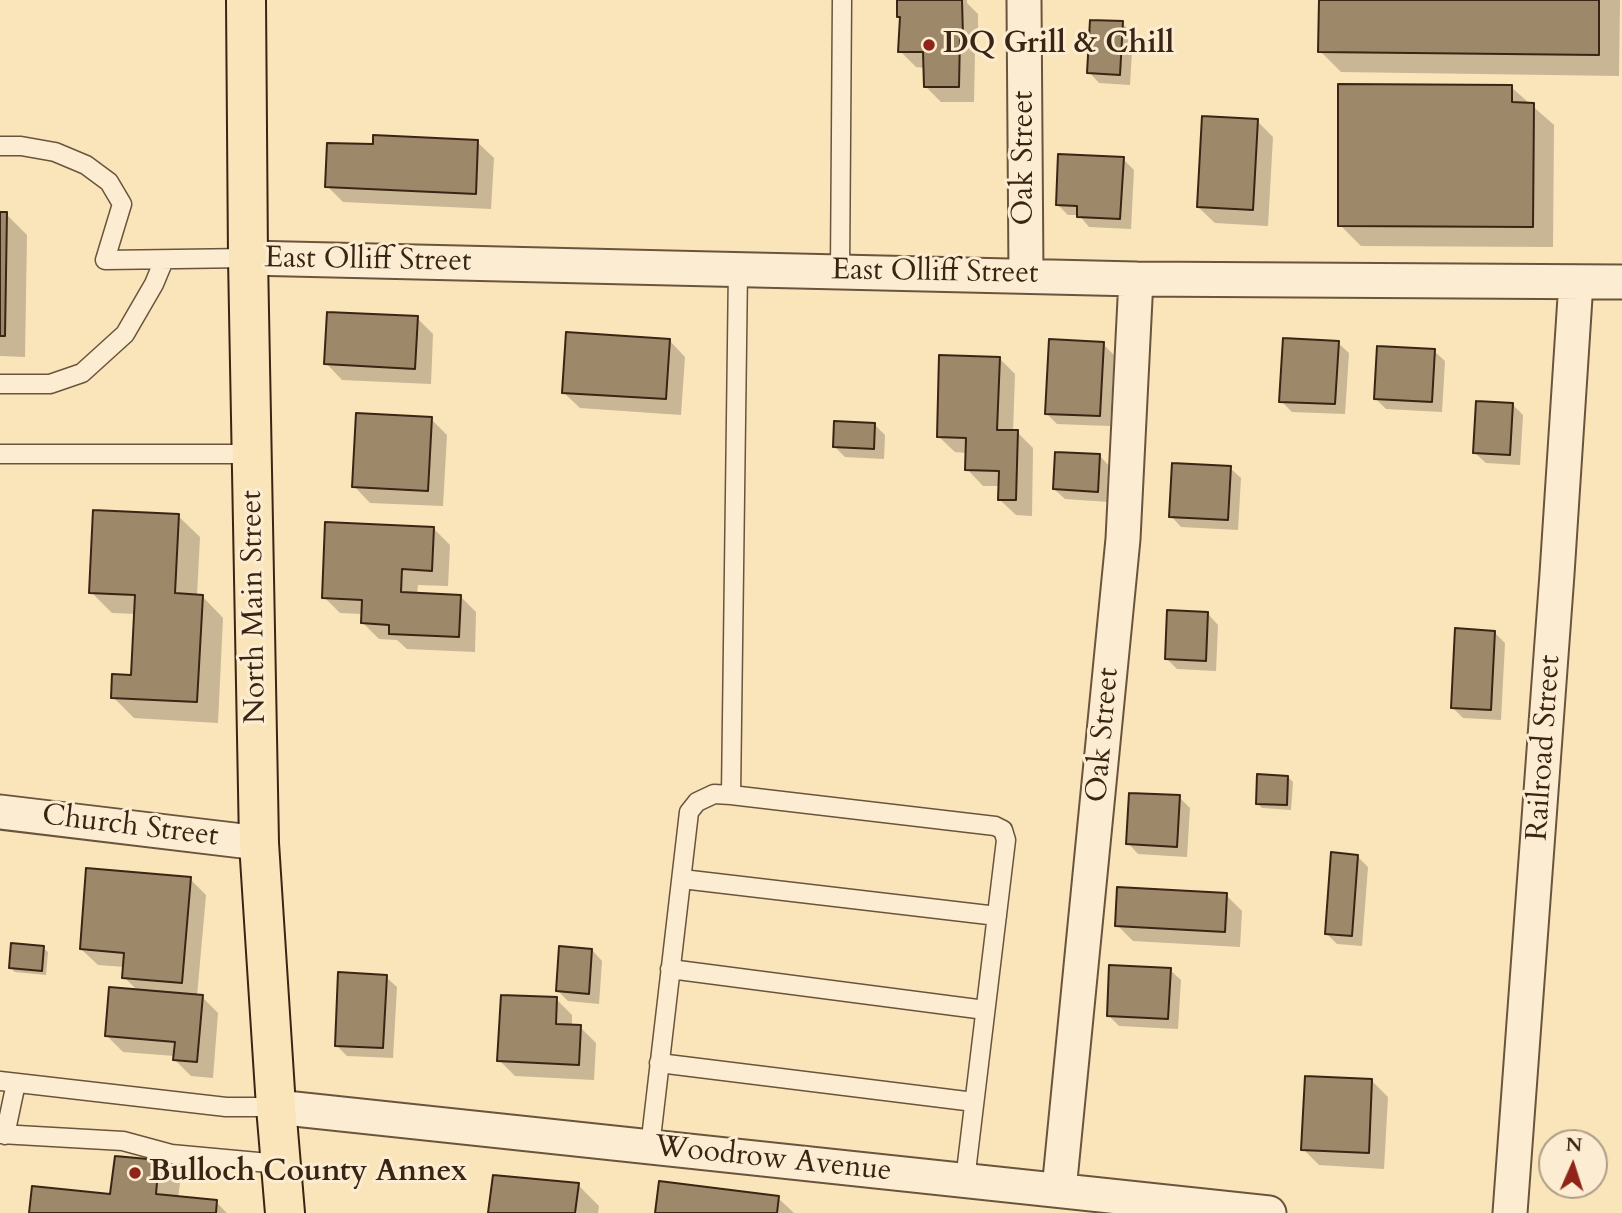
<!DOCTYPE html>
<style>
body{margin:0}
#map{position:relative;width:1622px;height:1213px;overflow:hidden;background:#fae4b9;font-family:Cardo,serif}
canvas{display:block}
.north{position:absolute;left:1538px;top:1129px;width:70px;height:70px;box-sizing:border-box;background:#fcedd2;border:2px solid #ae9d86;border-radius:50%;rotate:3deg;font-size:19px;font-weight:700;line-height:28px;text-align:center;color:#3a2414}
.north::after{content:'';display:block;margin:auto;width:24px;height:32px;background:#8f2418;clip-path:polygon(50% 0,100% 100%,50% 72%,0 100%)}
</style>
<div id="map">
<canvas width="1622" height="1213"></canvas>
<div class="north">N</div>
</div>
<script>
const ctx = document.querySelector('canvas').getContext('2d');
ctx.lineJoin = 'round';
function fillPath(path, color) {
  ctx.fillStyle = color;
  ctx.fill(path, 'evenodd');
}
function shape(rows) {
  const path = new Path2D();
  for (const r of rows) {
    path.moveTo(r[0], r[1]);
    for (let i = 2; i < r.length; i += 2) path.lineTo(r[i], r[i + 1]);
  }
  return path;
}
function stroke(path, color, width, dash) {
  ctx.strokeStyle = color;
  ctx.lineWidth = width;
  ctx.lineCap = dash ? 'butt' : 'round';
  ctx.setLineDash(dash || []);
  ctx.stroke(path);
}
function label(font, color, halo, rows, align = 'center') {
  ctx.font = font + ' Cardo,serif';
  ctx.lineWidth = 6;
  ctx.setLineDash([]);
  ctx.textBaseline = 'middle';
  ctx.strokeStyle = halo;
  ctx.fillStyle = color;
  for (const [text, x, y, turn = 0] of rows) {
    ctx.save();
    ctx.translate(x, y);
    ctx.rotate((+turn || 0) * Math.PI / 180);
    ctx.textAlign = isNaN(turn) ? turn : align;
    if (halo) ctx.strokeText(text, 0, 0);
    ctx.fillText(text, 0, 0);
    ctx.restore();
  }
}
const shadow = shape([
 [899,0,967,0,967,3,978,14,978,52,975,52,974,102,941,102,925,86,925,68,916,67,900,51,901,18],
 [1321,0,1620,0,1619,76,1341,72,1320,51],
 [1122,23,1133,34,1130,85,1099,83,1089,72],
 [1511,87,1554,125,1553,247,1361,246,1340,225],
 [1257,121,1273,137,1268,226,1215,223,1198,207],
 [477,142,494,158,491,209,343,202,327,186,375,146],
 [1123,159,1134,170,1131,229,1089,227,1079,215,1068,215,1057,204],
 [0,213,6,214,27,235,25,357,0,356],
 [417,318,433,334,431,384,342,380,326,363],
 [669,340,685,357,681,415,580,408,563,392],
 [1338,343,1349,353,1345,414,1292,412,1281,401],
 [1103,344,1114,355,1110,426,1057,424,1046,413],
 [1434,351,1445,361,1442,412,1386,409,1376,399],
 [999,358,1015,374,1013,432,1017,432,1033,448,1032,516,1016,515,999,499,1000,486,983,486,967,469,967,453,955,452,938,436],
 [1512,404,1523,415,1520,465,1486,463,1475,453],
 [431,419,447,435,443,506,370,503,354,486],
 [875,425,885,435,884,459,845,457,834,446],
 [1100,456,1110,467,1109,502,1065,499,1054,489],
 [1230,468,1241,478,1238,530,1181,527,1171,516],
 [178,516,200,537,197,596,202,596,223,618,218,723,134,718,113,697,133,677,136,614,112,613,91,592],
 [434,529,450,545,448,586,418,585,417,594,460,596,476,612,475,652,407,649,397,640,379,639,363,623,363,614,340,613,324,597],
 [1208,614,1218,625,1216,671,1177,669,1167,659],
 [1494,632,1505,643,1501,720,1463,718,1452,707],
 [1288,777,1293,782,1291,810,1262,808,1257,803],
 [1179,797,1190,808,1187,857,1138,854,1128,843],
 [1357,856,1368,867,1362,946,1337,944,1326,933],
 [190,879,206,895,197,996,202,997,218,1013,213,1078,191,1076,175,1060,175,1056,123,1052,106,1035,138,991,124,977,125,967,98,965,81,949],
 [1226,895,1242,911,1240,947,1133,941,1117,925],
 [43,948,48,952,46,975,15,972,10,967],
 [592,950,602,961,599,1004,568,1001,558,991],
 [1170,970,1181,980,1178,1029,1119,1026,1108,1015],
 [386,977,397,987,393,1058,347,1056,336,1045],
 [556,999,572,1015,572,1026,580,1027,596,1043,594,1080,515,1076,499,1060],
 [1372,1081,1388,1097,1384,1169,1319,1165,1303,1149],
 [159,1162,180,1183,178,1198,216,1202,227,1213,30,1213,112,1196],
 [578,1185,599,1206,598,1213,490,1213],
 [778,1198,794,1213,657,1213]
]);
const building = shape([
 [897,0,962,0,963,37,960,36,959,87,924,87,923,52,898,52,900,17,897,17,897,0],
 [1319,0,1599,0,1599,55,1318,52,1319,0],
 [1090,20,1123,21,1120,75,1087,73,1090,20],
 [1338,84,1512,85,1512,102,1534,103,1533,227,1338,226,1338,84],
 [1202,116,1258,119,1253,210,1197,207,1202,116],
 [373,135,478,140,476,194,325,187,327,143,373,144,373,135],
 [1058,154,1124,157,1120,219,1077,217,1077,206,1056,205,1058,154],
 [0,212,7,212,5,336,0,336,0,212],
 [327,312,418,316,415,369,324,364,327,312],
 [566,332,670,339,666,399,562,393,566,332],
 [1283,338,1339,341,1335,404,1279,402,1283,338],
 [1049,339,1104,342,1100,416,1045,414,1049,339],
 [1377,346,1435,349,1432,402,1374,399,1377,346],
 [939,355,1000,357,997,430,1018,430,1016,500,998,500,999,471,965,470,966,438,937,437,939,355],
 [1476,401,1513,403,1510,455,1473,453,1476,401],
 [356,413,432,417,428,491,352,487,356,413],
 [834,421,875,423,874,449,833,447,834,421],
 [1055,452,1100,454,1098,492,1053,489,1055,452],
 [1172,463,1231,466,1228,520,1169,517,1172,463],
 [93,510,179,514,175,593,203,595,197,702,111,698,112,674,131,675,135,595,89,593,93,510],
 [325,522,434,527,432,571,402,569,401,592,461,595,459,637,389,634,389,625,361,623,362,600,322,598,325,522],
 [1167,610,1208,612,1206,661,1165,659,1167,610],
 [1455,628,1495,631,1491,710,1451,708,1455,628],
 [1257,774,1288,776,1287,805,1256,804,1257,774],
 [1129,793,1180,795,1177,847,1126,844,1129,793],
 [1331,852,1358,855,1352,936,1325,934,1331,852],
 [86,868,191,877,182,983,122,978,124,953,80,949,86,868],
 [1117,887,1227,893,1225,932,1115,926,1117,887],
 [11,943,44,946,42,971,9,968,11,943],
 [559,946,592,949,589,994,556,991,559,946],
 [1109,965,1171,968,1168,1019,1107,1016,1109,965],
 [338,972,387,975,383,1048,335,1046,338,972],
 [109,987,203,995,197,1062,173,1060,175,1042,105,1036,109,987],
 [501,995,557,997,556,1024,581,1025,579,1065,497,1061,501,995],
 [1305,1076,1372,1079,1369,1153,1301,1150,1305,1076],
 [115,1156,159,1160,156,1194,217,1200,216,1213,29,1213,32,1186,110,1194,115,1156],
 [493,1175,579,1183,575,1213,488,1213,493,1175],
 [659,1181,779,1196,777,1213,655,1213,659,1181]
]);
const lane = shape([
 [0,146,21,146,55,152,86,165,109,182,122,204,105,260,248,258],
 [840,271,842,0],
 [0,384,50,384,82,373,125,334,154,284,164,260],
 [0,454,252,454],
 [731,795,995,826,1003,830,1006,840,965,1180],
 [682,879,997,916],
 [670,969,985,1010],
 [659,1063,974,1102],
 [0,1081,226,1107,276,1107],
 [0,1134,123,1141,171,1154,280,1164],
 [5,1135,16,1083],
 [650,1147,689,812,697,802,714,794,731,795,738,269]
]);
const street = shape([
 [1024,0,1026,275],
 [248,258,1136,279,1622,282],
 [0,812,259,843],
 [276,1107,1269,1213],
 [1059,1190,1123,539,1136,279],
 [1510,1213,1557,574,1576,282]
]);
const primary = shape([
 [246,0,248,258,259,843,276,1107,285,1213]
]);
const markers = [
 [929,45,7,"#8f2418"],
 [135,1173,7,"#8f2418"]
];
const poiNames = [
 ["DQ Grill & Chill",943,45],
 ["Bulloch County Annex",149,1173]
];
const streetNames = [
 ["Oak Street",1025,158,-90],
 ["East Olliff Street",368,261,1],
 ["East Olliff Street",935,273,1],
 ["North Main Street",255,607,-91],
 ["Oak Street",1104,735,-85],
 ["Railroad Street",1545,748,-86],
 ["Church Street",130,827,7],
 ["Woodrow Avenue",773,1160,6]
];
fillPath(shadow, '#0003');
fillPath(building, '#9e886a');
stroke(building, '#3a2414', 2);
stroke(lane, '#6a543d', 21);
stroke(street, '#6a543d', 37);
stroke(primary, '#3a2414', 42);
stroke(lane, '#fcedd2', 18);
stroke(street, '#fcedd2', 33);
stroke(primary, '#fae4b9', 38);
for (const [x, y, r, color] of markers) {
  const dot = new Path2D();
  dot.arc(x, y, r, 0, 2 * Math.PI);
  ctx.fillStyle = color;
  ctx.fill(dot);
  stroke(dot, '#fcedd2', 2.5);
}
label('bold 30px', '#3a2414', '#fcedd2', poiNames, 'left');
label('30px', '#3a2414', '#fcedd2', streetNames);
</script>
